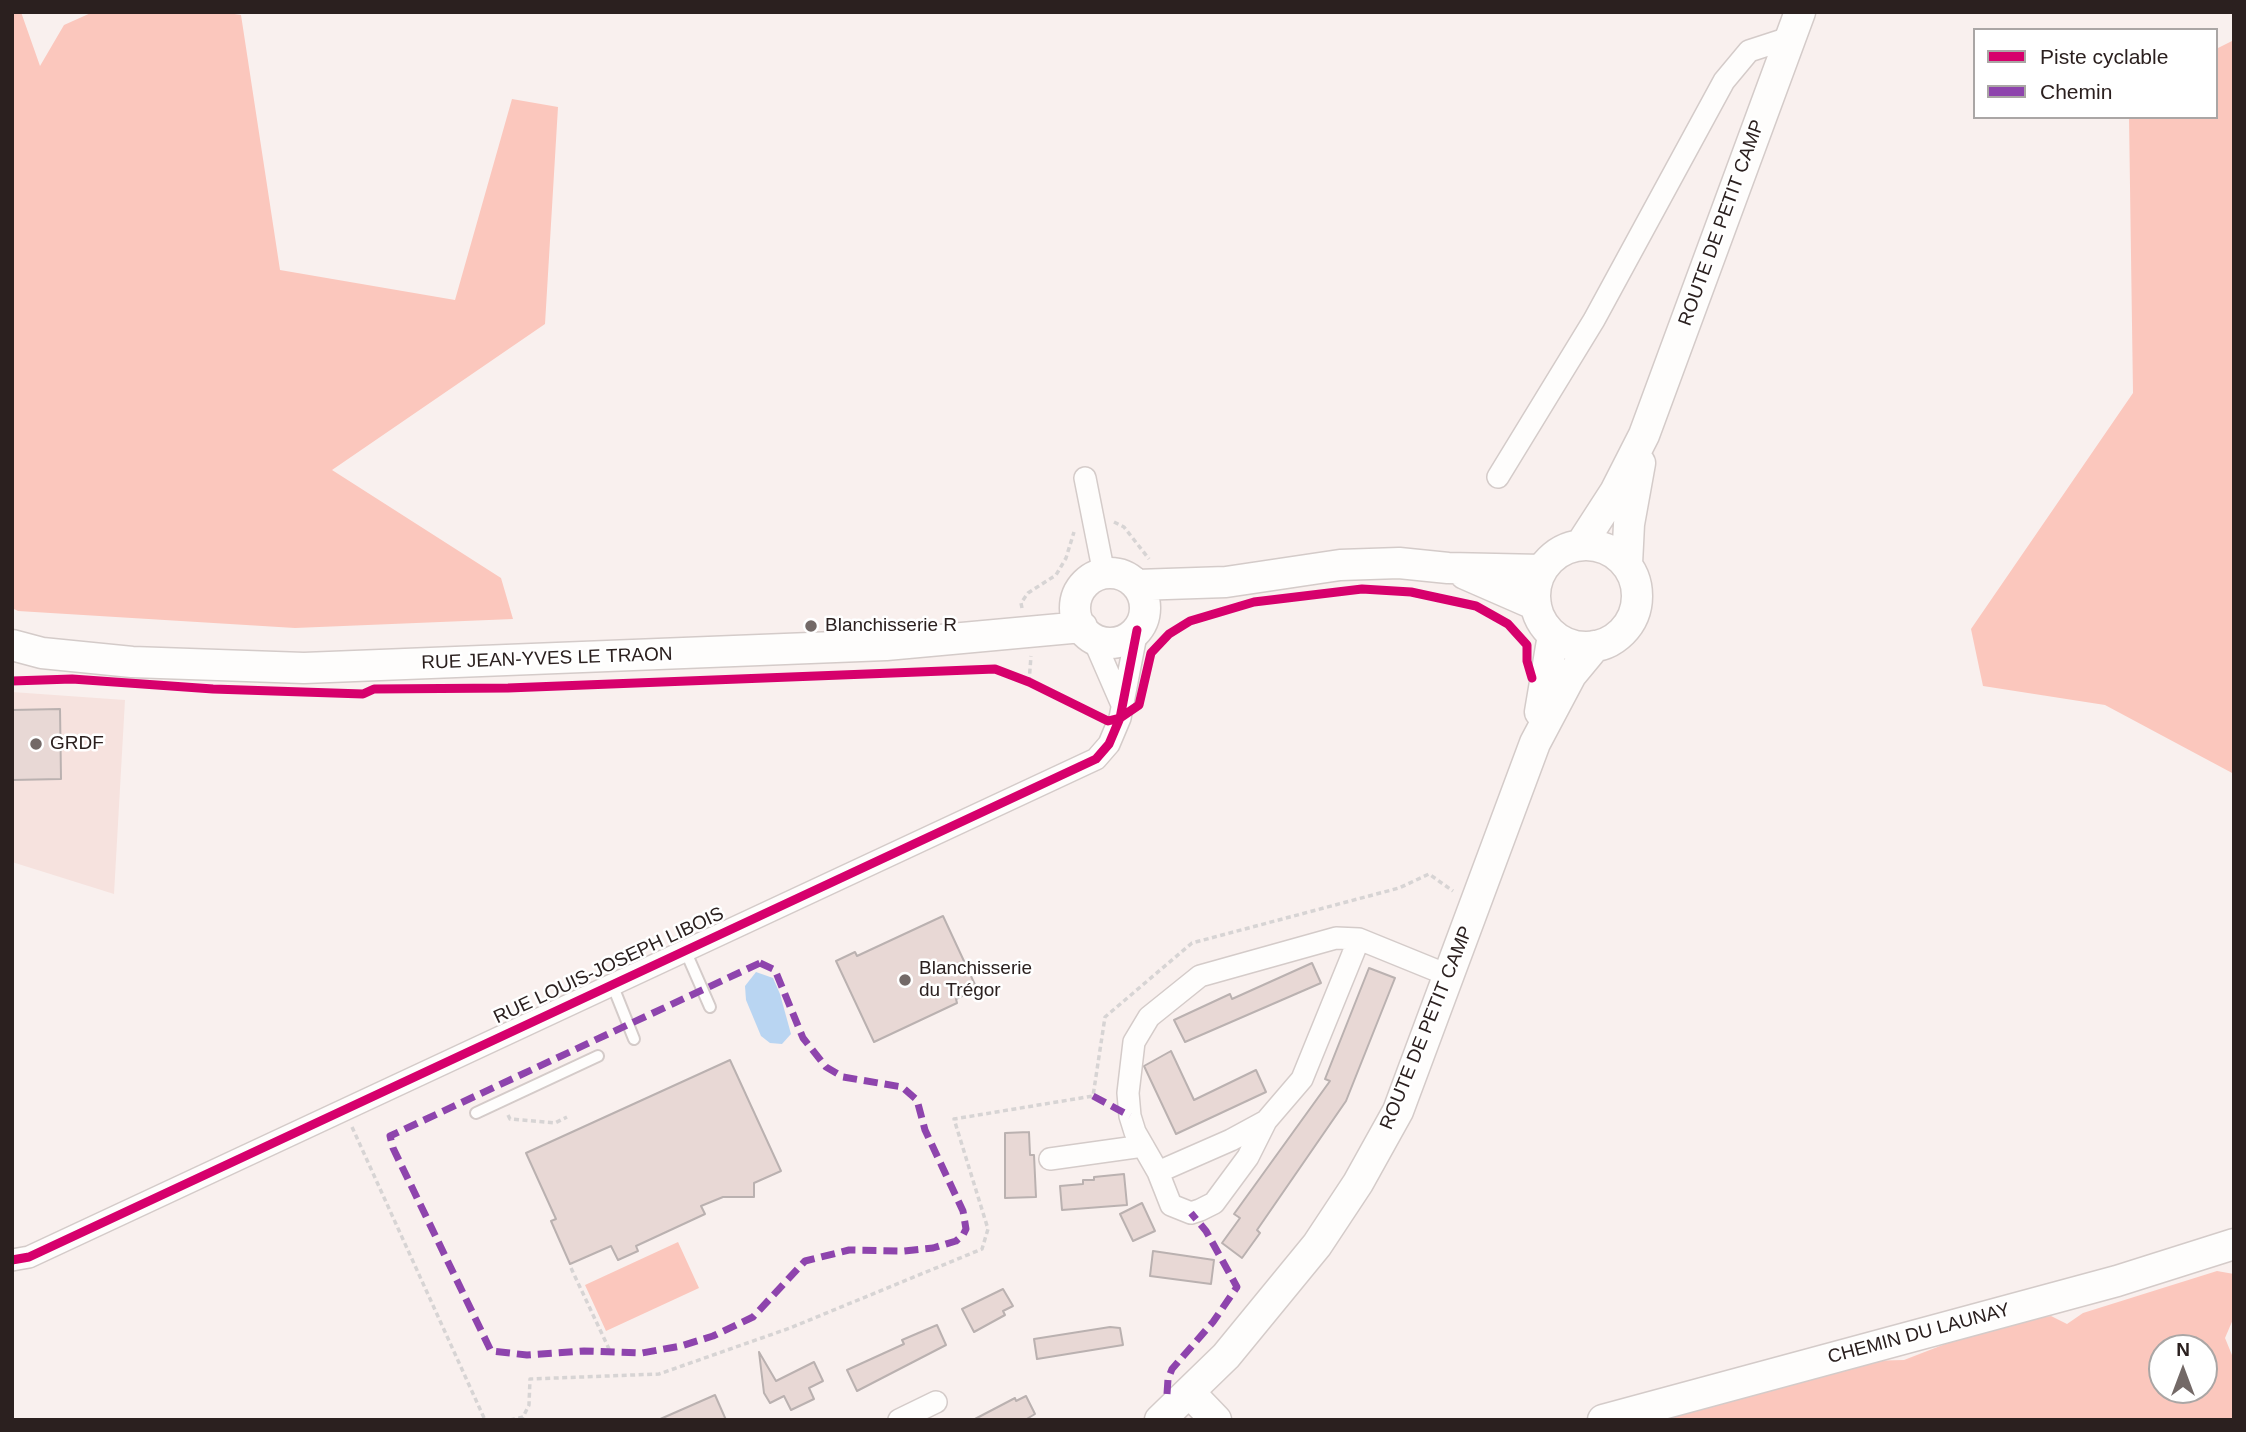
<!DOCTYPE html>
<meta charset="utf-8">
<style>
body{margin:0}
#map{position:relative;width:2246px;height:1432px;overflow:hidden;background:#f9f0ee;font-family:Arial,sans-serif}
canvas{display:block}
.frame{position:absolute;inset:0;border:14px solid #2b201f;pointer-events:none}
.legend{position:absolute;left:1973px;top:28px;width:245px;height:91px;box-sizing:border-box;background:#fff;border:2px solid #aaa6a5;margin:0;padding:9px 12px;list-style:none;font-size:21px;color:#2b201f}
.legend li{display:flex;align-items:center;gap:14px;height:35px}
.legend b{width:35px;border:2px solid #aaa6a5}
.north{position:absolute;left:2148px;top:1334px;width:70px;height:70px;box-sizing:border-box;background:#fff;border:2px solid #aaa6a5;border-radius:50%;rotate:0deg;font-size:19px;font-weight:700;line-height:28px;text-align:center;color:#2b201f}
.north::after{content:'';display:block;margin:auto;width:24px;height:32px;background:#736967;clip-path:polygon(50% 0,100% 100%,50% 72%,0 100%)}
</style>
<div id="map">
<canvas width="2246" height="1432"></canvas>
<div class="frame"></div>
<ul class="legend">
<li><b style="height:9px;background:#d6006c"></b>Piste cyclable</li>
<li><b style="height:9px;background:#8e44ad"></b>Chemin</li>
</ul>
<div class="north">N</div>
</div>
<script>
const ctx = document.querySelector('canvas').getContext('2d');
ctx.lineJoin = 'round';
function fillPath(path, color) {
  ctx.fillStyle = color;
  ctx.fill(path, 'evenodd');
}
function shape(rows) {
  const path = new Path2D();
  for (const r of rows) {
    if (r.length === 3) {
      path.moveTo(r[0] + r[2], r[1]);
      path.arc(r[0], r[1], r[2], 0, 2 * Math.PI);
      continue;
    }
    path.moveTo(r[0], r[1]);
    for (let i = 2; i < r.length; i += 2) path.lineTo(r[i], r[i + 1]);
  }
  return path;
}
function stroke(path, color, width, dash) {
  ctx.strokeStyle = color;
  ctx.lineWidth = width;
  ctx.lineCap = dash ? 'butt' : 'round';
  ctx.setLineDash(dash || []);
  ctx.stroke(path);
}
function label(font, color, halo, rows, align = 'center') {
  ctx.font = font + ' Arial,sans-serif';
  ctx.lineWidth = 5;
  ctx.setLineDash([]);
  ctx.textBaseline = 'middle';
  ctx.strokeStyle = halo;
  ctx.fillStyle = color;
  for (const [text, x, y, turn = 0] of rows) {
    ctx.save();
    ctx.translate(x, y);
    ctx.rotate((+turn || 0) * Math.PI / 180);
    ctx.textAlign = isNaN(turn) ? turn : align;
    if (halo) ctx.strokeText(text, 0, 0);
    ctx.fillText(text, 0, 0);
    ctx.restore();
  }
}
const built = shape([
 [12,692,125,700,114,894,12,862]
]);
const green = shape([
 [12,12,21,12,40,66,64,25,93,12,221,12,241,15,280,270,455,300,512,99,558,107,545,324,332,470,501,578,513,619,295,628,18,611,12,608],
 [2234,40,2234,774,2105,705,1983,686,1971,629,2133,393,2129,117,2216,117,2216,49],
 [678,1242,699,1288,606,1331,585,1285],
 [2217,1271,2234,1274,2234,1317,2225,1338,2234,1360,2234,1420,1644,1420,1687,1409,1723,1404,1785,1382,1867,1361,1904,1360,1997,1324,2051,1316,2067,1324,2083,1313],
 [2162,1348,2204,1348,2204,1390,2162,1390]
]);
const water = shape([
 [756,972,773,978,780,994,791,1034,782,1044,770,1043,761,1036,746,1000,745,986]
]);
const building = shape([
 [60,709,61,779,12,780,12,710,60,709],
 [943,916,977,989,956,999,957,1003,874,1042,836,961,855,952,857,956,943,916],
 [1312,963,1321,983,1185,1042,1174,1020,1230,994,1232,999,1312,963],
 [1369,968,1395,978,1346,1101,1257,1230,1260,1233,1242,1258,1222,1243,1240,1218,1234,1214,1330,1081,1325,1079,1369,968],
 [1171,1051,1194,1100,1256,1070,1266,1092,1176,1134,1144,1066,1171,1051],
 [730,1060,781,1171,754,1183,754,1197,723,1197,701,1206,705,1214,636,1246,638,1251,618,1260,611,1246,570,1264,551,1221,556,1219,526,1153,730,1060],
 [1029,1132,1030,1155,1034,1155,1036,1197,1005,1198,1005,1133,1029,1132],
 [1124,1174,1127,1205,1062,1210,1060,1186,1083,1184,1083,1180,1094,1180,1094,1177,1124,1174],
 [1142,1203,1155,1231,1133,1241,1120,1214,1142,1203],
 [1153,1251,1214,1260,1211,1284,1150,1276,1153,1251],
 [1003,1289,1013,1306,1003,1311,1005,1315,974,1332,962,1309,1003,1289],
 [937,1325,946,1345,857,1391,847,1370,904,1344,902,1340,937,1325],
 [1110,1327,1120,1328,1123,1345,1037,1359,1034,1339,1110,1327],
 [759,1352,776,1381,814,1362,823,1381,809,1388,814,1399,791,1410,784,1396,770,1403,764,1393,759,1352],
 [715,1395,726,1420,658,1420,715,1395],
 [1026,1396,1035,1414,1025,1420,973,1420,1015,1398,1016,1401,1026,1396]
]);
const path = shape([
 [1114,522,1124,527,1149,559],
 [1022,608,1021,603,1028,593,1056,575,1066,558,1074,532],
 [1029,682,1031,656],
 [508,1115,510,1119,555,1123,567,1117],
 [352,1127,485,1420],
 [571,1268,610,1351],
 [510,1420,523,1417,529,1405,530,1379,659,1374,790,1328,982,1249,988,1229,954,1119,1093,1096,1105,1017,1192,943,1399,888,1429,874,1453,891]
]);
const lane = shape([
 [685,950,710,1007],
 [612,984,634,1039],
 [476,1113,598,1056]
]);
const street = shape([
 [1498,477,1594,320,1724,81,1749,51,1792,37],
 [1085,478,1104,574],
 [1093,638,1123,707],
 [1359,939,1302,1079,1266,1121,1231,1140,1158,1172,1135,1132,1130,1116,1128,1093,1134,1042,1149,1017,1200,976,1336,938,1359,939,1450,976],
 [1050,1159,1143,1146],
 [1158,1172,1171,1205,1191,1213,1200,1210,1214,1203,1248,1157,1266,1121],
 [12,1260,29,1257,1096,759,1109,744,1120,718,1137,630],
 [899,1420,936,1402]
]);
const secondary = shape([
 [1582,543,1615,492,1644,435,1800,12],
 [1586,596,51],
 [1627,564,1629,524,1640,463],
 [1110,608,35],
 [1465,574,1536,605],
 [1137,585,1226,582,1340,565,1399,563,1448,568,1542,570],
 [12,645,42,653,132,662,304,668,886,645,1082,627],
 [1540,712,1553,635],
 [1190,1393,1216,1420],
 [1160,1420,1226,1356,1317,1245,1358,1183,1398,1111,1535,743,1571,675,1595,646],
 [1603,1420,2117,1281,2234,1244]
]);
const quiet = shape([
 [760,963,775,970,803,1038,826,1067,843,1077,902,1087,917,1100,925,1130,963,1211,966,1229,963,1235,956,1241,933,1248,904,1251,849,1250,805,1261,753,1317,713,1336,681,1346,642,1353,584,1351,527,1355,491,1351,393,1148,390,1136,760,963],
 [1093,1096,1130,1116],
 [1167,1394,1168,1379,1172,1369,1213,1322,1237,1287,1206,1231,1191,1213]
]);
const cycleway = shape([
 [12,681,72,679,213,689,363,694,374,689,508,688,995,669,1029,682,1108,721,1120,718,1139,705,1151,653,1169,634,1190,621,1254,602,1362,589,1411,592,1476,606,1508,624,1527,645,1527,661,1532,678],
 [12,1260,29,1257,1096,759,1109,744,1120,718,1137,630]
]);
const markers = [
 [811,626,7,"#736967"],
 [36,744,7,"#736967"],
 [905,980,7,"#736967"]
];
const streetNames = [
 ["ROUTE DE PETIT CAMP",1722,223,-70],
 ["RUE JEAN-YVES LE TRAON",547,659,-2],
 ["RUE LOUIS-JOSEPH LIBOIS",609,966,-25],
 ["ROUTE DE PETIT CAMP",1427,1028,-68],
 ["CHEMIN DU LAUNAY",1919,1334,-15]
];
const poiNames = [
 ["Blanchisserie R",825,626],
 ["GRDF",50,744],
 ["Blanchisserie",919,969],
 ["du Trégor",919,991]
];
fillPath(built, '#f6e2de');
fillPath(green, '#fbc7bd');
fillPath(water, '#b9d5f2');
fillPath(building, '#e8d8d5');
stroke(building, '#bab1b0', 2);
stroke(lane, '#d4cbc9', 14);
stroke(street, '#d4cbc9', 24);
stroke(secondary, '#d4cbc9', 33);
stroke(path, '#d7d4d4', 3.5, [5, 3.5]);
stroke(lane, '#fefdfc', 10);
stroke(street, '#fefdfc', 21);
stroke(secondary, '#fefdfc', 30);
stroke(quiet, '#8e44ad', 7, [14, 7]);
stroke(cycleway, '#d6006c', 9);
for (const [x, y, r, color] of markers) {
  const dot = new Path2D();
  dot.arc(x, y, r, 0, 2 * Math.PI);
  ctx.fillStyle = color;
  ctx.fill(dot);
  stroke(dot, '#fff', 2.5);
}
label('19px', '#2b201f', '#fff', streetNames);
label('19px', '#2b201f', '#fff', poiNames, 'left');
</script>
